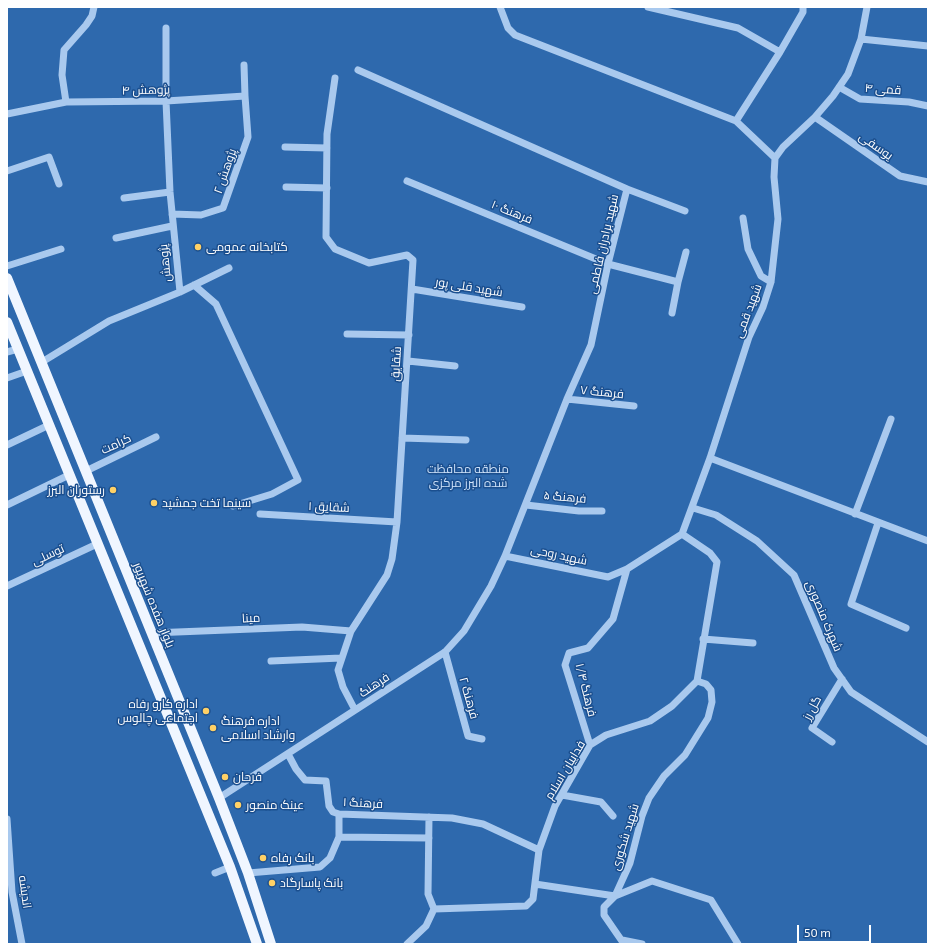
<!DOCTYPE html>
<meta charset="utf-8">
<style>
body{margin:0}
#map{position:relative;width:935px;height:951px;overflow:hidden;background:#1b4f8f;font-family:"Exo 2",sans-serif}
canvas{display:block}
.frame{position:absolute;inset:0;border:8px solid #fff;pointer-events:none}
.scale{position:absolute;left:797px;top:925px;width:74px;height:18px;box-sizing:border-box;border:2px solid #fff;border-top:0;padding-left:5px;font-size:12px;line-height:14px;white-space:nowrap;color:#fff;-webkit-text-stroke:3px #1b4f8f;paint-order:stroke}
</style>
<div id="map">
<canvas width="935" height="951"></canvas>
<div class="frame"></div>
<div class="scale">50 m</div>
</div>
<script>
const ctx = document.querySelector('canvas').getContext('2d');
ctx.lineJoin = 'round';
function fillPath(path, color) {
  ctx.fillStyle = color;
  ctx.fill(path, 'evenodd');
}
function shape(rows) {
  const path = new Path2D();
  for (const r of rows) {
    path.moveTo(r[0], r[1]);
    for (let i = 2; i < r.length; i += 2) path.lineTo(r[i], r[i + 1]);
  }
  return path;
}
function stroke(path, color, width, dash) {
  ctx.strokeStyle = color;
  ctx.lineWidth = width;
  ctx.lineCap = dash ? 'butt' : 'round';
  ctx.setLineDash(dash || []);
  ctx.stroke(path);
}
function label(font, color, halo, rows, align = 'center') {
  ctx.font = font + ' "Exo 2",Cairo,sans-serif';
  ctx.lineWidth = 3;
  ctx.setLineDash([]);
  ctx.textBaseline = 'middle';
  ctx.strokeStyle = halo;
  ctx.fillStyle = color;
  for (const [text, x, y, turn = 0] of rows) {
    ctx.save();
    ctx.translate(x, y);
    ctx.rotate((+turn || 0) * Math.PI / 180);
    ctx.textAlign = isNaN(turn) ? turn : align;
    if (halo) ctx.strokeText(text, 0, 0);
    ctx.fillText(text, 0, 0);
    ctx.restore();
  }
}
const green = shape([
 [7,7,928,7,928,944,7,944]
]);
const minor = shape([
 [500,7,508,28,515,35,736,121,775,158],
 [648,7,738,28,780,52],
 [166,28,166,101,170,192,180,292],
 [861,39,928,46],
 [244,65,245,96],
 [335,78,327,134,326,237,335,249,369,263,407,255,413,260,397,522,392,559,387,575,351,631,338,670,343,687,355,710],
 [839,87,860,99,909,102,928,106],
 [66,102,62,75,64,50,86,25,92,16,94,7],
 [7,114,66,102,166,101,245,96,248,137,223,208,201,215,172,214],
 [815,117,900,176,928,182],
 [736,121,780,52,803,12,803,7],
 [285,147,327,148],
 [7,171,49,157,59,184],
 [407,181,608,264,678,282,672,313],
 [286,187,327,188],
 [627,189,685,211],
 [124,198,170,192],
 [743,218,748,249,761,276,771,282],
 [116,238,172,226],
 [7,266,61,249],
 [678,282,686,252],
 [194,285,216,304,298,480,272,494,233,506],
 [412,289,522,307],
 [347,334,409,335],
 [7,352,18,349],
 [408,361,455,366],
 [42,362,109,321,180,292,229,268],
 [7,378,27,371],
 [567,399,634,406],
 [402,438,466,440],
 [7,445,49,425],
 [710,458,928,541],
 [86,471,156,437],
 [7,505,69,475],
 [526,505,579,511,602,511],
 [693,508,716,515,757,541,794,575,834,668,851,692,928,742],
 [260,514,397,522],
 [855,514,891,419],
 [878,523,851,604,906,628],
 [505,556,608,577,627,569,682,534,710,458,749,337,763,307,771,282,778,219,774,177,775,158,783,147,815,117,833,96,848,74,861,39,867,7],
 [7,586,97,544],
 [152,633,302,627,351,631],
 [703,639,753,643],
 [445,652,468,736,482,739],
 [271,661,341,658],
 [832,742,812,728,842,679],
 [590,745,565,665,569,653,588,648,613,619,627,569],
 [288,754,296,769,305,780,326,781,329,806,333,812,339,814,452,818,483,824,539,850],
 [562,795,601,802,613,816],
 [219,798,445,652,464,631,491,586,505,556,567,399,591,345,608,264,627,189,358,70],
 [429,817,428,894,434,909],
 [7,819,12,892,22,944],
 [339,837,429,838],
 [215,873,230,867],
 [248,873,320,867,330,858,339,837,339,814],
 [535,884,615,896,652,881,711,900,738,944],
 [622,940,642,944],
 [407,944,426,926,434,909,526,906,533,899,539,850,555,806,590,745,606,735,650,721,672,706,697,681,717,562,710,553,682,534],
 [624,944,604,915,604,907,615,896,630,863,642,816,649,798,664,776,685,755,708,718,712,702,711,690,706,684,697,681]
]);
const major = shape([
 [7,278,219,798,248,873,271,944],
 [7,322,230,867,257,944]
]);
const markers = [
 [198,247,4,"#ffd166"],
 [113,490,4,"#ffd166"],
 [154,503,4,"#ffd166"],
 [206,711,4,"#ffd166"],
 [213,728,4,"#ffd166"],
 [225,777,4,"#ffd166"],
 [238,805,4,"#ffd166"],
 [263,858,4,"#ffd166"],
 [272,883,4,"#ffd166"]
];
const streetNames = [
 ["قمی ۴",883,89,4],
 ["پژوهش ۴",146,90,-1],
 ["یوسفی",876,146,35],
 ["پژوهش ۲",225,171,-71],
 ["فرهنگ ۱۰",512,212,22],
 ["شهید برادران فاطمی",603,244,-77],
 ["پژوهش",165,263,-96],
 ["شهید قلی پور",469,287,9],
 ["شهید قمی",748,311,-69],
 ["شقایق",396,364,-87],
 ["فرهنگ ۷",602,392,6],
 ["کرامت",116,444,-25],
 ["فرهنگ ۵",565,497,5],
 ["شقایق ۱",329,507,3],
 ["توسلی",48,555,-25],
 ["شهید روحی",559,555,12],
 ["بلوار هفده شهریور",154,605,68],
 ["شهرک منصوری",824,616,67],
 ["مینا",251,618,-3],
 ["فرهنگ",374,685,-34],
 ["فرهنگ ۱/۴",586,690,76],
 ["فرهنگ ۲",469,698,74],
 ["گل رز",812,708,-62],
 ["فداییان اسلام",565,770,-59],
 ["فرهنگ ۱",363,803,3],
 ["شهید شکوری",625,837,-73],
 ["اندیشه",25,892,82]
];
const poiNames = [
 ["کتابخانه عمومی",206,247],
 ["رستوران البرز",105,490,"right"],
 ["سینما تخت جمشید",162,503],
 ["اداره کارو رفاه",198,704,"right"],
 ["اجتماعی چالوس",198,718,"right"],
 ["اداره فرهنگ",221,721],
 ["وارشاد اسلامی",221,735],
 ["فرحان",233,777],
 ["عینک منصور",246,805],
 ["بانک رفاه",271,858],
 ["بانک پاسارگاد",280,883]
];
const parkNames = [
 ["منطقه محافظت",468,469],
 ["شده البرز مرکزی",468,483]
];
fillPath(green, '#2e69ad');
stroke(minor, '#a9c9ee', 7);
stroke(major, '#f0f6ff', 10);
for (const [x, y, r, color] of markers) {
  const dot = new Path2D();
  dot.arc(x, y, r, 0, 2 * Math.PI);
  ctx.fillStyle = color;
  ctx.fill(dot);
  stroke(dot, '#1b4f8f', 1.5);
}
label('12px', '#fff', '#1b4f8f', streetNames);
label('12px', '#fff', '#1b4f8f', poiNames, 'left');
label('12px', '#cfe3fa', '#1b4f8f', parkNames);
</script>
